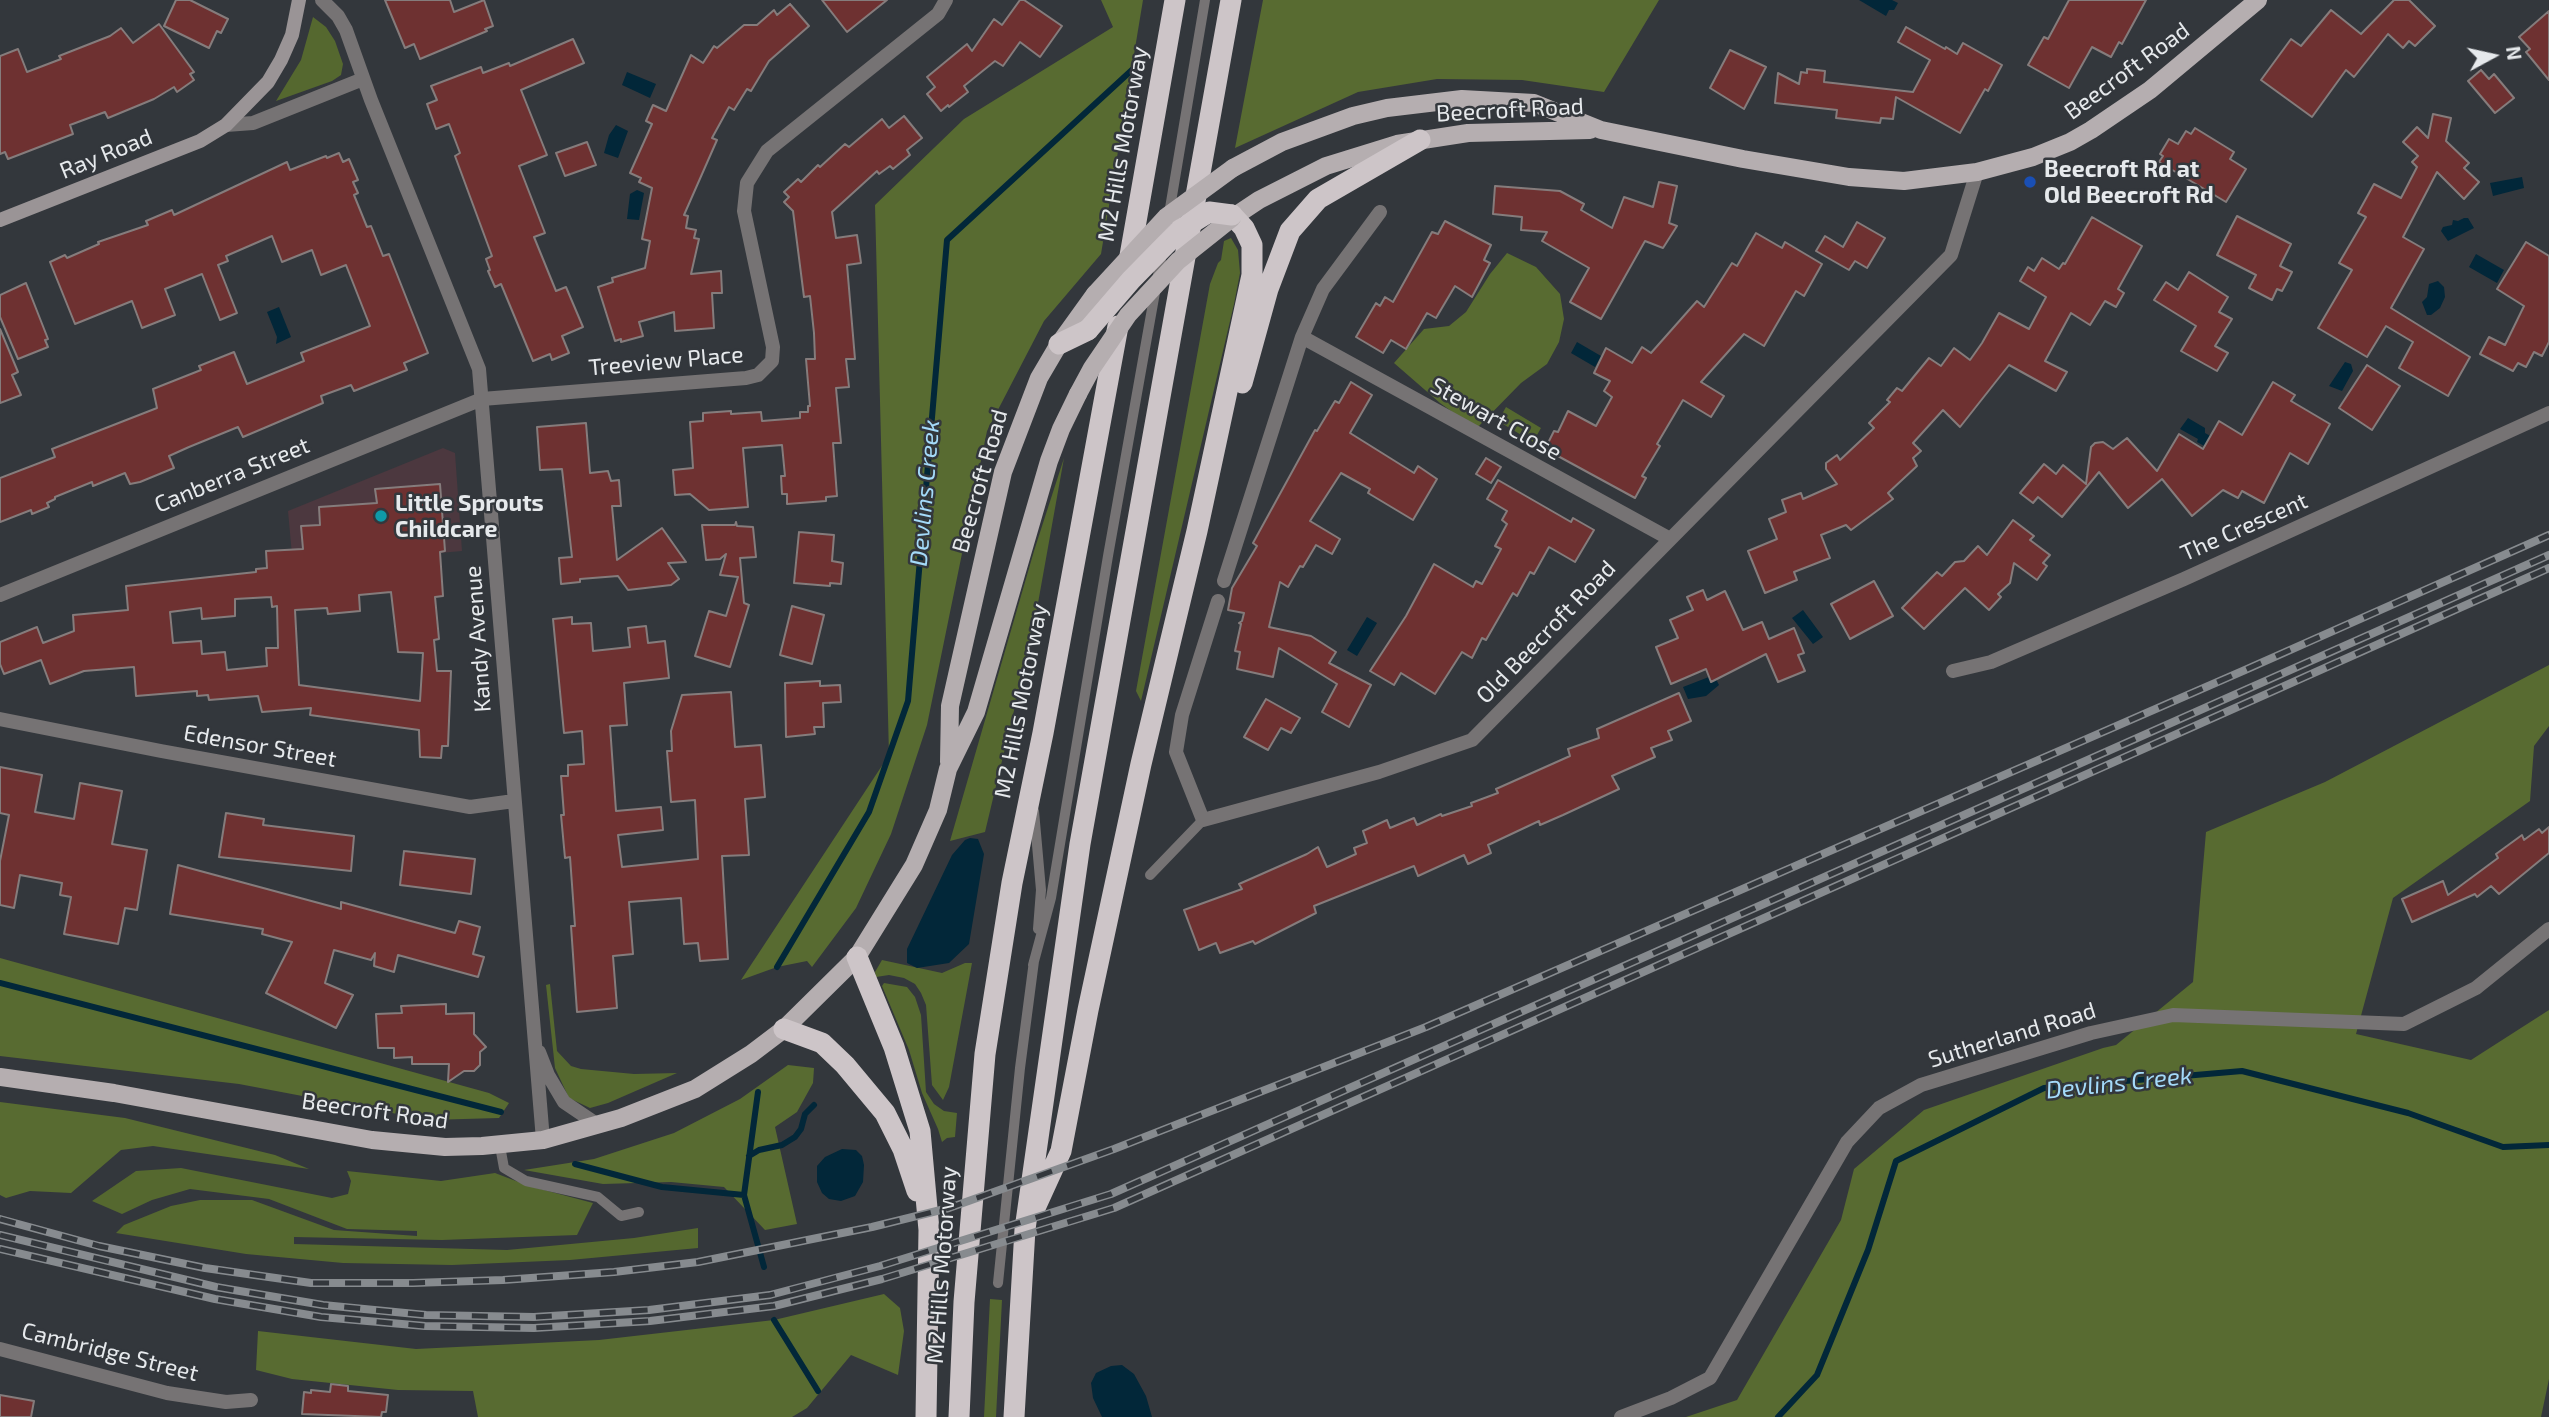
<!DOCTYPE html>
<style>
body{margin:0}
#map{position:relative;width:2549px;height:1417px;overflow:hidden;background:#33373c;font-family:"Exo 2",sans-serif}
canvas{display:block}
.north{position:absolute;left:2458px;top:21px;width:70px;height:70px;-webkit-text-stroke:5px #33373c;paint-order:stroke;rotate:82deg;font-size:19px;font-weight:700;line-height:28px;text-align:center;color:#e6e9ec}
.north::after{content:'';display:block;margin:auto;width:24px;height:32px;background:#e6e9ec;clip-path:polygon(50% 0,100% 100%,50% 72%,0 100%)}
</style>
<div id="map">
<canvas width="2549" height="1417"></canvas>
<div class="north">N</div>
</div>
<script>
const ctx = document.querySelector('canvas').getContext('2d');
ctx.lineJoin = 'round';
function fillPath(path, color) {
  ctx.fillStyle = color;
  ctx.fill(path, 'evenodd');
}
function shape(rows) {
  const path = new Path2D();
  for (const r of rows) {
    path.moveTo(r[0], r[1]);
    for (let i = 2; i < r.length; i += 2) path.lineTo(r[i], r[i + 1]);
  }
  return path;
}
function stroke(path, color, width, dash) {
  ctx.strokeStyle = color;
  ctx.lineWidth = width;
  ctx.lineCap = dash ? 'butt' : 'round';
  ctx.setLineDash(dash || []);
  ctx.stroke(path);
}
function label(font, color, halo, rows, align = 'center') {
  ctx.font = font + ' "Exo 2",sans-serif';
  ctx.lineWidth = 5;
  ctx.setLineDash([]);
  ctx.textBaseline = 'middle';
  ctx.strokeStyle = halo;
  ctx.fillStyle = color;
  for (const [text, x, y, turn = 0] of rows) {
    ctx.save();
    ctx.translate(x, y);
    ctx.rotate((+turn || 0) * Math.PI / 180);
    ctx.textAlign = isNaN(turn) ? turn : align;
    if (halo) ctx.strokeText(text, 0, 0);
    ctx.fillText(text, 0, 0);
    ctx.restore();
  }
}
const education = shape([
 [443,448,455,453,462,551,293,566,288,511]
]);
const green = shape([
 [313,17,326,27,335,41,343,64,341,75,332,81,276,101,301,60],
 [1231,238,1238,250,1240,273,1234,304,1141,701,1136,691,1210,284,1218,263,1221,260,1224,241],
 [1506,407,1541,428,1533,442,1498,421],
 [1064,458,1033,631,985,832,950,841,1034,551],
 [882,960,942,973,965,963,972,963,949,1087,943,1100,932,1085,926,1005,921,993,915,984,904,978,889,975,876,977,875,972],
 [884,983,907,987,915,997,921,1015,926,1092,934,1104,944,1111,957,1113,955,1137,947,1138,942,1142,938,1129,922,1093,909,1050,882,986],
 [550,984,557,1051,571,1066,581,1069,634,1074,677,1073,608,1103,590,1108,569,1098,555,1068,546,985],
 [181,1168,332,1198,348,1194,351,1181,347,1171,441,1181,495,1173,529,1186,593,1203,577,1235,442,1240,294,1237,294,1244,507,1250,634,1238,698,1228,698,1248,570,1260,452,1265,343,1263,246,1254,116,1233,124,1225,171,1206,200,1200,252,1200,334,1230,417,1236,417,1231,347,1229,269,1199,190,1189,152,1200,122,1214,92,1201,136,1171],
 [990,1299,1002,1300,996,1417,984,1417]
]);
const forest = shape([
 [1101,0,1143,0,1101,254,1044,321,987,431,927,725,891,834,856,908,812,967,807,961,777,967,741,980,889,755,875,205,964,119,1113,27],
 [1263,0,1659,0,1604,92,1522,80,1437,79,1358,92,1235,148],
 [1507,253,1536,267,1560,294,1564,319,1559,342,1547,364,1521,383,1476,429,1440,403,1394,363,1424,329,1449,326,1466,312,1490,274],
 [2549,665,2549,726,2534,746,2530,801,2393,898,2356,1034,2471,1060,2549,1010,2549,1379,2541,1417,1686,1417,1737,1400,1841,1220,1854,1169,1924,1110,2103,1048,2116,1045,2193,982,2206,832,2325,782],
 [0,958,489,1093,509,1103,499,1118,429,1120,239,1084,0,1056],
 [788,1065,814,1068,813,1083,797,1112,775,1127,797,1224,765,1230,724,1187,671,1182,603,1184,524,1170,594,1159,674,1133,740,1099],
 [0,1102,125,1118,275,1155,309,1169,153,1146,121,1150,71,1193,30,1191,6,1198,0,1195],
 [884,1294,900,1308,904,1331,898,1375,851,1355,807,1408,792,1417,478,1417,473,1391,398,1390,292,1379,256,1370,258,1331,416,1349,599,1340,774,1320]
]);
const water = shape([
 [1859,0,1892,0,1898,3,1894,10,1889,10,1886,16],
 [627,72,656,84,650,98,622,85],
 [616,125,628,131,618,158,604,153,609,135],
 [2522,177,2524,188,2493,196,2490,183],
 [637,190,644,193,639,220,627,219,630,194],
 [2464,218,2468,218,2474,228,2448,241,2441,231,2443,227,2452,225,2453,220,2458,221],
 [2476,254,2504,270,2497,283,2469,267],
 [2438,281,2444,287,2445,297,2440,308,2431,315,2427,315,2422,302,2427,297,2429,284],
 [279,307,291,337,276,344,277,337,267,312],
 [1577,342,1601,356,1595,367,1571,353],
 [2345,362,2351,364,2353,371,2342,391,2329,386],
 [2188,418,2205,428,2205,433,2214,438,2208,448,2197,442,2198,439,2180,429],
 [1803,610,1823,637,1813,644,1792,618],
 [1367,617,1377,623,1357,656,1347,650],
 [1714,675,1719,685,1706,696,1688,699,1683,687],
 [970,838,978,839,984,854,969,944,949,963,917,968,907,963,907,949,952,855,965,840],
 [842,1149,856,1150,862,1156,864,1165,863,1182,855,1196,841,1201,829,1199,822,1193,817,1182,817,1166,825,1157],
 [1122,1365,1134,1374,1146,1396,1152,1417,1102,1417,1093,1398,1091,1383,1096,1373,1111,1366]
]);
const stream = shape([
 [777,967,869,812,908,701,947,240,1133,69],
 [0,983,501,1112],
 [758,1092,744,1195,764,1267],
 [749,1156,759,1150,782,1145,795,1137,801,1129,805,1114,814,1105],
 [575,1164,662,1187,744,1195],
 [774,1320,818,1391],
 [1778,1417,1817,1375,1868,1250,1896,1161,2044,1088,2242,1071,2408,1113,2503,1147,2549,1145]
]);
const building = shape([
 [176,0,190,0,228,19,221,33,217,31,209,48,164,26,176,0],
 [385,0,450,0,454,12,484,0,493,26,485,29,487,31,420,59,414,44,405,48,385,0],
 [822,0,887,0,847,32,822,0],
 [1020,0,1024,0,1062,26,1040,57,1020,42,1003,66,995,61,964,86,968,92,949,107,948,105,941,111,927,94,935,87,927,77,967,44,972,51,994,19,1002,25,1020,0],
 [2069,0,2146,0,2122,44,2119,42,2111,57,2092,47,2069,88,2028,65,2044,37,2048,39,2069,0],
 [2394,0,2409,0,2435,26,2415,46,2409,41,2403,48,2388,34,2354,77,2346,70,2312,117,2261,80,2291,39,2301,46,2331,10,2361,34,2394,0],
 [790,4,809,26,769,61,751,91,747,89,734,110,729,107,712,138,717,140,684,215,688,216,686,228,696,230,694,238,699,239,691,274,721,271,722,293,712,293,714,328,675,331,674,312,639,322,643,336,621,342,621,339,615,341,598,287,613,282,612,278,645,268,650,241,642,239,652,188,639,182,641,178,630,173,652,124,646,121,653,105,666,111,691,55,703,63,714,46,717,48,744,25,757,25,774,10,777,15,790,4],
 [2549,11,2549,80,2526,52,2530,49,2519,37,2549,11],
 [159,24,194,72,190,74,194,80,177,92,174,87,154,99,108,118,105,112,70,125,73,134,8,159,5,152,0,154,0,56,18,49,27,72,61,59,59,56,110,36,121,28,133,43,159,24],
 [1906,27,1945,49,1946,47,1957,54,1963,43,2002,65,1988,91,1985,89,1960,133,1896,97,1893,119,1881,118,1880,123,1836,118,1837,110,1775,103,1778,73,1799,84,1801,72,1807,73,1807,69,1825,71,1824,82,1913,92,1930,60,1898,42,1906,27],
 [573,39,584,63,521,90,547,155,519,166,545,233,534,237,556,291,566,287,583,327,562,336,569,353,552,360,550,354,533,361,501,284,495,287,488,271,490,270,486,259,492,256,455,156,460,153,449,124,436,129,427,104,437,100,431,86,481,67,483,73,509,63,510,66,573,39],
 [1730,50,1766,67,1744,109,1710,88,1730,50],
 [2481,70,2489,79,2494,74,2514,98,2495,113,2468,81,2481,70],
 [2433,114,2451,118,2446,141,2469,163,2464,168,2479,182,2464,199,2437,172,2403,237,2424,249,2391,308,2470,357,2448,396,2399,368,2413,342,2386,326,2367,357,2318,328,2352,270,2339,263,2366,217,2358,213,2374,184,2401,198,2417,167,2412,162,2418,156,2403,142,2417,127,2428,138,2433,114],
 [904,116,922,138,907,150,910,155,893,169,890,166,879,174,877,171,832,212,836,238,857,235,861,263,847,265,855,359,846,359,849,387,836,388,841,443,833,443,837,496,826,497,826,501,787,504,787,494,782,494,781,476,785,476,782,445,743,448,748,507,709,510,690,494,675,495,673,470,693,468,690,422,703,421,703,413,731,411,731,414,761,412,762,421,800,418,800,412,808,412,808,406,810,406,806,359,815,359,814,333,810,296,804,297,793,211,784,202,789,197,784,192,798,179,801,182,818,165,820,167,845,144,849,147,882,119,889,128,904,116],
 [2195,128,2234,152,2230,159,2246,169,2226,202,2159,162,2163,156,2160,154,2169,139,2178,144,2186,131,2191,134,2195,128],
 [587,142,596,165,565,176,556,153,587,142],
 [339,153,343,162,349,159,358,180,353,182,358,193,354,195,367,227,371,226,383,256,389,254,428,353,404,363,407,370,354,391,351,385,321,396,323,403,243,437,238,427,189,447,169,456,174,468,140,482,130,484,125,473,93,486,92,482,55,497,55,499,47,503,49,507,32,514,31,510,0,522,0,478,55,457,52,449,157,408,153,389,201,370,199,366,234,352,247,384,304,361,301,353,370,326,346,265,321,275,312,250,282,262,272,236,226,256,228,261,218,265,237,313,220,320,202,274,165,289,175,315,142,328,132,301,75,324,50,262,65,255,67,258,99,244,98,242,148,225,146,221,172,210,174,215,287,162,290,170,326,156,327,158,339,153],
 [1659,182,1677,186,1669,223,1677,226,1663,248,1645,241,1601,319,1570,302,1589,268,1542,241,1547,232,1521,230,1522,217,1493,214,1495,186,1560,191,1584,204,1581,210,1612,228,1624,197,1653,207,1659,182],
 [2237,216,2291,244,2280,266,2292,272,2282,291,2277,289,2272,300,2249,288,2256,275,2217,255,2237,216],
 [2092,217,2142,246,2118,289,2124,293,2116,307,2105,301,2090,325,2071,313,2045,361,2067,372,2056,391,2009,365,1960,427,1943,410,1913,443,1921,451,1913,458,1917,466,1888,493,1893,499,1851,530,1846,525,1821,535,1830,558,1794,572,1797,580,1765,593,1748,551,1777,539,1769,519,1786,512,1782,500,1801,493,1803,499,1837,484,1826,469,1826,463,1837,455,1840,460,1874,428,1869,423,1890,402,1887,400,1897,388,1902,391,1929,358,1941,366,1954,348,1970,360,1982,343,1999,313,2029,329,2046,297,2020,281,2028,267,2034,271,2042,258,2059,269,2063,263,2065,264,2092,217],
 [1445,221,1491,245,1484,260,1490,263,1472,297,1455,286,1436,318,1427,313,1406,349,1391,340,1383,353,1356,337,1376,303,1380,306,1385,297,1393,302,1432,232,1438,234,1445,221],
 [1857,222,1885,238,1867,268,1855,261,1849,270,1816,251,1825,236,1843,247,1857,222],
 [1756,233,1782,248,1785,242,1822,264,1804,296,1796,291,1764,346,1744,334,1701,382,1724,396,1711,417,1683,400,1657,444,1660,446,1642,476,1646,478,1635,498,1545,449,1554,431,1558,432,1568,411,1596,426,1612,397,1604,391,1610,381,1594,373,1606,348,1632,363,1642,347,1651,353,1697,301,1704,307,1732,263,1737,266,1756,233],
 [2526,242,2549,256,2549,342,2542,356,2534,352,2526,367,2518,363,2513,371,2480,354,2489,337,2505,345,2524,306,2497,289,2526,242],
 [2189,272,2228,297,2219,312,2232,319,2215,346,2228,353,2217,371,2181,351,2196,326,2154,300,2166,282,2178,290,2189,272],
 [26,283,48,339,45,340,48,347,18,359,0,317,0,295,26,283],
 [0,329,18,372,12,375,21,395,0,403,0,329],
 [2367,365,2400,386,2372,430,2339,408,2367,365],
 [1351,382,1372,395,1350,433,1414,473,1418,466,1437,479,1413,520,1368,493,1370,489,1341,473,1310,521,1340,539,1332,554,1316,545,1303,567,1300,566,1288,587,1280,582,1269,627,1311,636,1336,652,1329,663,1371,685,1349,727,1322,712,1337,684,1279,648,1273,677,1237,669,1240,652,1235,651,1241,624,1239,623,1242,621,1244,613,1228,610,1232,588,1257,546,1253,543,1315,430,1317,431,1335,401,1339,403,1351,382],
 [2273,382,2295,395,2291,401,2330,424,2308,464,2290,453,2264,503,2242,491,2238,498,2223,490,2192,516,2162,479,2128,508,2099,472,2062,517,2038,497,2033,503,2020,493,2044,464,2056,474,2063,465,2086,484,2091,447,2095,443,2103,442,2113,449,2127,438,2157,471,2179,434,2203,449,2219,421,2242,435,2273,382],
 [586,423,590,473,608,471,611,481,619,480,621,506,612,506,617,560,662,528,686,562,668,563,679,579,671,585,628,590,618,576,580,579,580,582,561,584,559,558,572,557,562,469,540,470,537,427,586,423],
 [1486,458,1501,467,1491,483,1476,474,1486,458],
 [1498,480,1571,522,1573,518,1594,530,1575,562,1549,547,1534,574,1530,572,1517,596,1513,593,1486,640,1482,638,1472,658,1462,652,1435,694,1401,673,1394,685,1370,671,1406,616,1434,564,1473,587,1476,581,1482,584,1501,549,1495,546,1507,524,1502,520,1507,511,1487,499,1498,480],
 [440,484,445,551,440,552,443,596,435,597,439,639,434,640,437,671,451,671,448,746,442,746,441,758,420,757,419,730,310,715,311,708,262,712,258,696,209,700,208,695,197,696,197,691,136,696,134,667,84,671,50,684,41,660,4,674,0,664,0,642,37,627,43,643,74,631,73,615,128,610,126,586,256,572,256,569,267,568,266,551,303,549,301,526,320,525,319,507,377,503,375,489,440,484],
 [391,592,398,652,423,653,420,701,299,685,295,610,327,608,328,614,360,611,359,595,391,592],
 [271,597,272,607,277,606,278,648,266,648,267,666,227,670,225,652,202,654,201,641,173,643,170,612,201,608,202,619,235,616,235,599,271,597],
 [2013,520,2034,536,2030,540,2050,555,2043,563,2047,566,2037,580,2014,563,2010,583,1998,594,2001,597,1989,610,1965,588,1924,629,1902,608,1937,572,1942,576,1955,562,1964,561,1978,546,1987,555,2013,520],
 [736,522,737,526,753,527,756,557,740,558,744,603,749,605,730,667,695,656,709,611,726,616,738,577,720,575,726,554,720,559,706,560,702,525,735,525,736,522],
 [799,532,834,535,832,561,843,563,841,584,830,583,830,586,794,583,799,532],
 [1874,581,1893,616,1850,639,1831,604,1874,581],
 [1703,590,1707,600,1725,591,1743,630,1762,622,1769,639,1794,628,1804,653,1798,655,1805,671,1778,682,1766,654,1711,682,1706,669,1671,684,1656,647,1678,638,1670,620,1693,610,1687,597,1703,590],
 [792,606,824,615,812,664,780,655,792,606],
 [572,617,572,624,591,623,593,651,630,647,628,628,646,626,648,643,665,641,669,678,624,683,627,725,610,726,616,811,661,807,663,830,618,835,622,867,698,859,695,800,671,802,667,751,672,751,671,731,682,695,731,692,735,747,761,745,765,797,745,799,749,855,722,856,728,959,700,961,698,943,684,944,681,898,629,902,633,954,613,956,617,1008,577,1012,571,926,575,926,570,857,565,858,561,815,564,815,561,776,568,776,568,765,584,764,582,731,564,733,553,619,572,617],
 [820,681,820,686,840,685,841,702,823,703,824,727,814,727,815,734,786,737,785,683,820,681],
 [1679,693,1691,721,1668,731,1672,740,1651,748,1655,757,1612,776,1619,789,1563,815,1540,825,1539,821,1488,845,1491,853,1468,864,1464,855,1418,876,1414,866,1314,906,1316,913,1255,944,1253,941,1220,953,1216,943,1199,950,1184,910,1242,889,1239,884,1307,854,1318,847,1327,867,1356,854,1354,848,1367,843,1363,831,1387,820,1390,828,1414,818,1417,825,1441,814,1442,816,1472,806,1471,803,1498,793,1496,789,1570,756,1568,749,1599,738,1597,729,1679,693],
 [1266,699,1300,718,1291,733,1281,728,1268,750,1244,737,1266,699],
 [0,767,42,775,35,812,74,819,80,783,122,791,112,844,147,850,137,910,125,908,118,944,64,934,71,897,60,895,62,883,20,875,14,908,0,905,0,861,9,815,0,813,0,767],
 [226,813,264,819,263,825,354,836,351,871,219,857,226,813],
 [2549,827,2549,853,2499,894,2491,886,2477,897,2475,894,2412,922,2402,899,2443,881,2448,895,2498,858,2496,854,2522,835,2524,840,2539,829,2542,833,2549,827],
 [404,851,475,859,471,894,400,885,404,851],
 [178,865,341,909,341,902,455,933,459,921,480,927,473,954,484,957,478,977,398,955,394,972,374,966,375,953,371,960,334,950,325,983,353,995,336,1028,266,993,292,942,262,934,263,929,170,914,178,865],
 [446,1004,446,1014,474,1013,474,1034,486,1047,480,1052,480,1065,474,1071,464,1071,448,1082,449,1064,412,1064,412,1057,394,1058,394,1048,378,1048,376,1014,402,1013,401,1006,446,1004],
 [331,1384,348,1386,348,1391,388,1395,386,1412,382,1412,381,1417,302,1414,304,1392,311,1393,311,1390,330,1392,331,1384],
 [0,1395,34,1401,31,1417,0,1417,0,1395]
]);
const lane = shape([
 [1169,214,1205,0],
 [1034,811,1041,890,1038,929],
 [1150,875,1203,820],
 [1033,965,1051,898,1108,556,1162,253],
 [500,1146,504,1168,526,1181,598,1197,621,1216,639,1212],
 [998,1283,1020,1068,1034,961]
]);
const street = shape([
 [322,0,338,16,346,30,371,100,479,369,543,1140],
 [226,125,253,123,363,79],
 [1302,337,1670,539],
 [1224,581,1302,337,1323,289,1380,212],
 [0,595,482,399,746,378,758,375,772,361,773,347,744,211,747,183,767,151,938,14,946,0],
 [1218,601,1182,715,1176,752,1203,820,1379,772,1472,740,1951,255,1977,172],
 [1953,671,1991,662,2184,579,2549,413],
 [0,719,161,751,470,807,514,801],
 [539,1052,548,1075,564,1102,598,1125],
 [0,1349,167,1393,226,1402,251,1400],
 [1621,1417,1671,1398,1710,1378,1847,1142,1879,1108,1921,1085,2091,1033,2173,1015,2404,1024,2476,988,2549,929]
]);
const secondary = shape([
 [0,220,200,141,226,125,268,82,281,60,292,35,299,0]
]);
const primary = shape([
 [1233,168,1282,142,1353,116,1387,108,1462,99,1534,103,1601,130,1743,159,1849,177,1904,181,1977,172,2033,157,2070,142,2091,130,2150,90,2258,0],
 [1232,218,1259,200,1326,166,1397,144,1468,133,1590,130],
 [949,762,950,706,1003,472,1039,378,1059,344,1095,294],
 [0,1077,114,1093,372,1140,445,1147,482,1146,543,1140,621,1118,695,1089,751,1054,784,1029,857,957,914,865,938,810,948,769,976,712,1049,461,1061,429,1078,394]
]);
const highway = shape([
 [1128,267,1175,0],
 [1059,344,1088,330],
 [1242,383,1268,289,1290,231,1318,199,1420,140],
 [857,957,894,1047,920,1131,929,1230,926,1417],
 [784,1029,822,1043,845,1065,885,1113,903,1149,917,1191],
 [1035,1208,1061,1151,1088,1010,1141,764,1197,531,1252,275,1252,245,1244,228,1232,215],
 [959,1417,964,1302,985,1054,1012,883,1043,733,1118,326],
 [1014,1417,1025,1229,1080,844,1231,0]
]);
const rail = shape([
 [0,1219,99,1246,205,1268,311,1283,413,1283,503,1280,614,1272,698,1262,872,1227,949,1208,1114,1149,1426,1027,2245,670,2549,535],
 [0,1235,216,1287,323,1305,426,1315,534,1317,649,1310,770,1295,880,1266,1111,1194,2549,555],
 [0,1249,215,1299,321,1317,425,1326,534,1328,650,1321,774,1306,882,1279,1114,1208,2549,568]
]);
const primaryBridge = shape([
 [1095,294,1166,217,1233,168],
 [1078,394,1092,368,1128,315,1178,261,1232,218]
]);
const highwayBridge = shape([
 [1088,330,1131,280,1180,230,1209,212,1232,215]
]);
const markers = [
 [2030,182,7,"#1a4fb4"],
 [381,516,7,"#0f9aa8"]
];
const streetNames = [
 ["Beecroft Road",2127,71,-36],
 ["Beecroft Road",1510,110,-3],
 ["M2 Hills Motorway",1123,144,-80],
 ["Ray Road",106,154,-22],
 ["Treeview Place",666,361,-5],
 ["Stewart Close",1496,419,29],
 ["Canberra Street",232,475,-22],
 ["Beecroft Road",980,481,-74],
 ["The Crescent",2244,527,-24],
 ["Old Beecroft Road",1546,632,-46],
 ["Kandy Avenue",478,639,-94],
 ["M2 Hills Motorway",1021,701,-79],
 ["Edensor Street",260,746,10],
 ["Sutherland Road",2012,1035,-17],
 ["Beecroft Road",375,1111,8],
 ["M2 Hills Motorway",942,1265,-86],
 ["Cambridge Street",110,1352,14]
];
const poiNames = [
 ["Beecroft Rd at",2044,169],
 ["Old Beecroft Rd",2044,195],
 ["Little Sprouts",395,503],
 ["Childcare",395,529]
];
const waterNames = [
 ["Devlins Creek",925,493,-85],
 ["Devlins Creek",2119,1083,-6]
];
fillPath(education, '#4c383f');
fillPath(green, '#55682f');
fillPath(forest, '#586b31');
fillPath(water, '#022739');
stroke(stream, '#022739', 6);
fillPath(building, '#6e3131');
stroke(building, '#857c7c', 2);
stroke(lane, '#767374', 10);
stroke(street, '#767374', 14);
stroke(secondary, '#9a9496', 14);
stroke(primary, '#b5aeb0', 18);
stroke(highway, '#cdc5c8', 21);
stroke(rail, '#878b8f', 8);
stroke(rail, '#33373c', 5, [16]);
stroke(primaryBridge, '#b5aeb0', 18);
stroke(highwayBridge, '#cdc5c8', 21);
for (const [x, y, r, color] of markers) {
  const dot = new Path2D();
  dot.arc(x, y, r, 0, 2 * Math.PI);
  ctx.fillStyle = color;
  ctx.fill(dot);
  stroke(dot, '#33373c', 2.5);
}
label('23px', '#e6e9ec', '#33373c', streetNames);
label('bold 23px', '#e6e9ec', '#33373c', poiNames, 'left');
label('italic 24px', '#a4daf9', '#33373c', waterNames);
</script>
